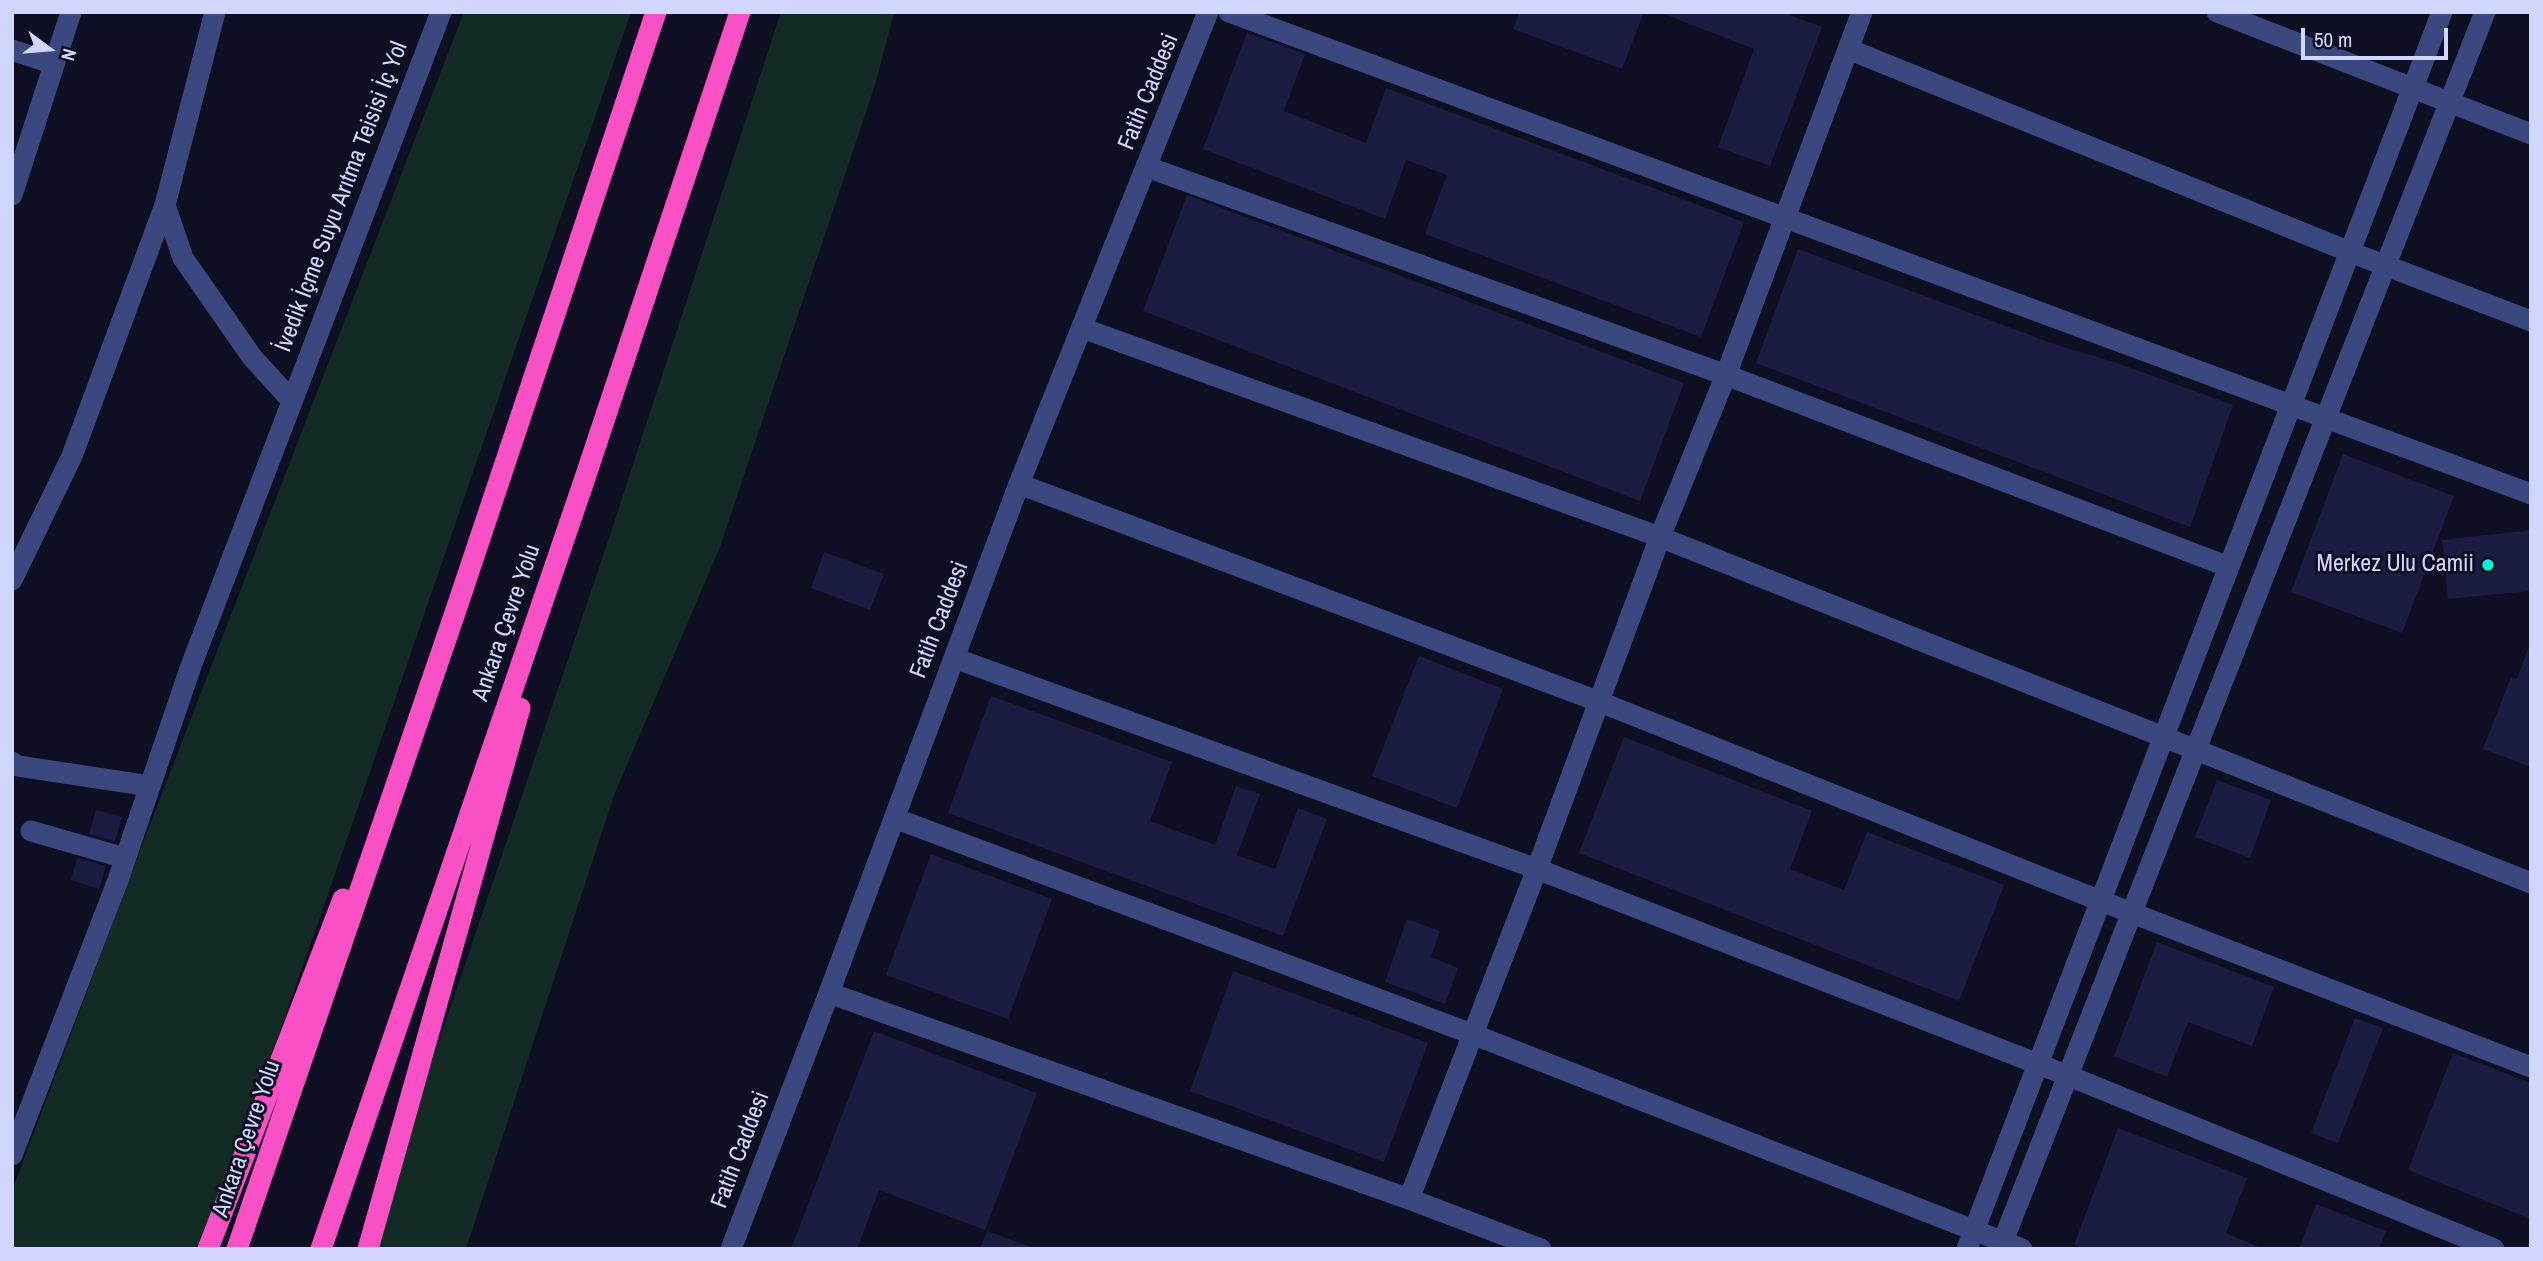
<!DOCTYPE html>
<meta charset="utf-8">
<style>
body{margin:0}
#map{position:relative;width:2543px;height:1261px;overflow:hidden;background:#0e0f22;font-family:"Archivo Narrow",sans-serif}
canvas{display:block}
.frame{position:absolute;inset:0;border:14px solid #d1d6fd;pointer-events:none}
.north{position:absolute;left:14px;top:14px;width:70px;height:70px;-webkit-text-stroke:5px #0e0f22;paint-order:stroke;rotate:106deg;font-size:19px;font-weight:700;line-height:28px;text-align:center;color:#d1d6fd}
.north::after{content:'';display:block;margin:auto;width:24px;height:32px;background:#d1d6fd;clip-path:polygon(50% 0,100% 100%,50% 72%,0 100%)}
.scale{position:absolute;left:2301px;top:28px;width:147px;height:32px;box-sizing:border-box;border:4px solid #d1d6fd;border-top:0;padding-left:9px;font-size:21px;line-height:24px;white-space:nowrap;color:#d1d6fd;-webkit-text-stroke:5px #0e0f22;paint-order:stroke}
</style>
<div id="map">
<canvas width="2543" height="1261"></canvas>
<div class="frame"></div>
<div class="north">N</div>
<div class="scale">50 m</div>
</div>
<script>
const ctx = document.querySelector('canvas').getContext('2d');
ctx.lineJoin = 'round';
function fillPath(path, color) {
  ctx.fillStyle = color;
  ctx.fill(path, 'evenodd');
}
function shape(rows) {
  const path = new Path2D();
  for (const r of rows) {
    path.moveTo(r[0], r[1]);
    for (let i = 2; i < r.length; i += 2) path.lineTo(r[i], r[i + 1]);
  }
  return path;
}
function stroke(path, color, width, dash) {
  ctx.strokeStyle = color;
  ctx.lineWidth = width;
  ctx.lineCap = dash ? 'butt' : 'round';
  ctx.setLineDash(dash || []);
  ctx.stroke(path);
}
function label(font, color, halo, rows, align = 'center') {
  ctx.font = font + ' "Archivo Narrow",sans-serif';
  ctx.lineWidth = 6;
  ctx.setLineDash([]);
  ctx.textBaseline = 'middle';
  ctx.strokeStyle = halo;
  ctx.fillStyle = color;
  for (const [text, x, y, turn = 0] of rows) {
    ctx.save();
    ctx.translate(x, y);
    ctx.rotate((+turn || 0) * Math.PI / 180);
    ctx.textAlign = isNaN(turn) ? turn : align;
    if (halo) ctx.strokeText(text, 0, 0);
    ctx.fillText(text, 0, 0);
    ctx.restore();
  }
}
const green = shape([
 [464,12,631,12,324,906,203,1249,12,1249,12,1191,139,853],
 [781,12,894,12,876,82,720,547,614,795,466,1249,376,1249,394,1175,610,535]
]);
const building = shape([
 [1520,12,1644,12,1622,69,1513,29],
 [1659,12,1782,12,1822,27,1770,166,1718,147,1754,49],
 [1247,33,1305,54,1284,111,1366,143,1386,88,1744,222,1701,337,1425,234,1447,175,1406,160,1385,219,1203,149],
 [1187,195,1684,383,1640,501,1143,311],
 [1798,249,2054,344,2117,363,2233,405,2190,527,1756,363],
 [2343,454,2454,496,2402,633,2291,592],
 [2531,530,2531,591,2448,599,2442,540],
 [824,552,884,574,870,610,811,588],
 [2529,646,2531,646,2531,767,2483,749,2511,677,2517,679],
 [1419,656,1503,689,1457,808,1372,776],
 [991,696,1172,762,1150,821,1215,845,1236,786,1260,794,1237,855,1275,869,1298,808,1327,819,1283,936,948,813],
 [1624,737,1812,811,1790,869,1844,890,1867,832,2004,885,1959,1001,1579,853],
 [2217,780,2271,800,2250,858,2195,837],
 [96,810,122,817,115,841,89,834],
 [931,854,1052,899,1008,1019,886,975],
 [77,858,106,866,99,889,71,880],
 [1407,919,1440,931,1431,957,1458,968,1445,1004,1385,982],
 [2157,942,2274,987,2252,1046,2188,1022,2167,1077,2114,1056],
 [1233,971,1428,1043,1384,1162,1190,1091],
 [2355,1018,2383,1028,2338,1143,2311,1133],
 [874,1031,1037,1093,985,1230,879,1190,857,1249,791,1249],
 [2453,1053,2531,1083,2531,1219,2408,1170],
 [2118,1128,2247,1178,2226,1233,2263,1249,2085,1249,2074,1245],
 [2316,1204,2386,1231,2379,1249,2299,1249],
 [987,1231,1031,1247,1030,1249,980,1249]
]);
const minor = shape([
 [1229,12,2531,494],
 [2217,12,2531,134],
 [1848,49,2350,252,2531,321],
 [12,50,54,64],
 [1147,167,1726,375,2229,567],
 [12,195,71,12],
 [165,205,183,258,252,357,292,401],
 [1082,328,1660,537,2531,883],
 [1019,484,1600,702,2101,901,2531,1067],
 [12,580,72,456,165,205,215,12],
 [954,658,1537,869,2069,1076,2494,1249],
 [12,762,18,766,150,786],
 [894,818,1472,1034,2022,1249],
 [31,831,125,858],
 [829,993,1409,1199,1541,1249],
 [12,1155,118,880,191,666,441,12],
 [1409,1199,1537,869,1660,537,1726,375,1862,12],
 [731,1249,829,993,1019,484,1208,12],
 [1967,1249,2442,12],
 [2000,1249,2485,12]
]);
const highway = shape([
 [208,1249,343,899],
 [237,1249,457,607,656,12],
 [321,1249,584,481,740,12],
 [368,1249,520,708]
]);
const markers = [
 [2488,565,7,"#09f2d7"]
];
const streetNames = [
 ["Fatih Caddesi",1149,92,-68],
 ["İvedik İçme Suyu Arıtma Teisisi İç Yol",342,197,-69],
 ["Fatih Caddesi",940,620,-69],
 ["Ankara Çevre Yolu",507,623,-71],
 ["Ankara Çevre Yolu",247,1139,-71],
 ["Fatih Caddesi",741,1150,-69]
];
const poiNames = [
 ["Merkez Ulu Camii",2474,565]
];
fillPath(green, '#122c25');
fillPath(building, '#1b1c42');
stroke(minor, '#3b477f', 21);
stroke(highway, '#f951c5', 21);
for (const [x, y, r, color] of markers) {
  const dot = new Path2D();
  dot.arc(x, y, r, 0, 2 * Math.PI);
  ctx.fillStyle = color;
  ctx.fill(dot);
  stroke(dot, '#0e0f22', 2.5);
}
label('24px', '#d1d6fd', '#0e0f22', streetNames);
label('24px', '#d1d6fd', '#0e0f22', poiNames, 'right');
</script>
